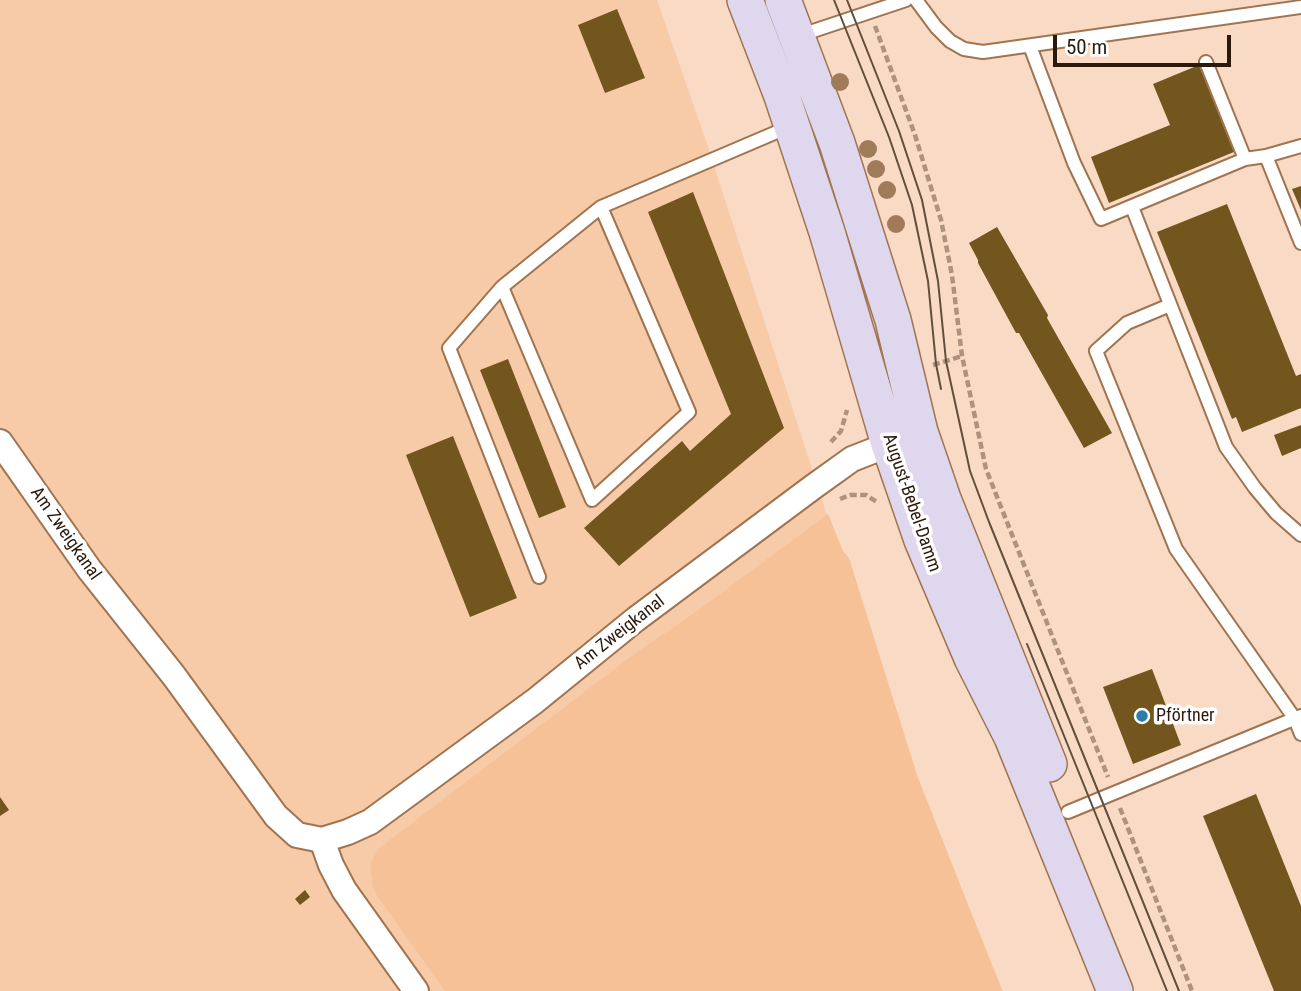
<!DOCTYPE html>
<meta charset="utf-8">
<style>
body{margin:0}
#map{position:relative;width:1301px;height:991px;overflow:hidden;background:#f9dac4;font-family:"Roboto Condensed",sans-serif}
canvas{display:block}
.scale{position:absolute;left:1053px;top:35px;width:178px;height:32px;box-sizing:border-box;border:4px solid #2b1a0b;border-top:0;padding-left:9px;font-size:21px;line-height:24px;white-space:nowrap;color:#2b1a0b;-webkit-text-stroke:5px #fff;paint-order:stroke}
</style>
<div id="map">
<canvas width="1301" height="991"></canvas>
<div class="scale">50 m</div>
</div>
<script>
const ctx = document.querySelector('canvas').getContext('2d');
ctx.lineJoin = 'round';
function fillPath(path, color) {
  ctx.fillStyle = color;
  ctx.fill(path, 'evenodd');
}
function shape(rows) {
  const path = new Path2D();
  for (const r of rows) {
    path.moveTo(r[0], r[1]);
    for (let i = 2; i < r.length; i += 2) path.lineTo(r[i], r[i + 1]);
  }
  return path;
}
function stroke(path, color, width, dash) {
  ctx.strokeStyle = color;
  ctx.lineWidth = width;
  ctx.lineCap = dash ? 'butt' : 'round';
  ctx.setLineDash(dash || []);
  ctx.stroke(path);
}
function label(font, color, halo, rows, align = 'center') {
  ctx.font = font + ' "Roboto Condensed",sans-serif';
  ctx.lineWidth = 7;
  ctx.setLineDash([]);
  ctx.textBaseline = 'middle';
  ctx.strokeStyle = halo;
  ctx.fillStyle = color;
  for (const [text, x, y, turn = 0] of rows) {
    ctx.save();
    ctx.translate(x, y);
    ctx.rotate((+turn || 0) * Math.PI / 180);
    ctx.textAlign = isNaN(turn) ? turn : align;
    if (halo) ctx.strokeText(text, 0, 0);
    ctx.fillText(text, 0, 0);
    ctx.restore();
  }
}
const built = shape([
 [0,0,657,0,706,141,896,729,1003,991,0,991]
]);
const green = shape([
 [828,514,843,551,849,558,917,775,1002,991,445,991,374,891,370,865,378,849,637,652,693,614]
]);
const building = shape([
 [617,9,645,78,605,93,578,25],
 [1199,65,1234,152,1109,203,1091,157,1170,125,1153,84],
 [1301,186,1301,210,1292,189],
 [693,192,784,428,619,566,584,528,682,441,690,451,731,414,648,212],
 [1227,204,1296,376,1301,374,1301,408,1242,432,1236,417,1232,419,1157,232],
 [997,227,1048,315,1047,318,1112,433,1084,448,1019,333,1016,333,978,263,978,260,969,243],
 [508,359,566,507,539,518,480,370],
 [1301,425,1301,448,1282,456,1274,435],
 [453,436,517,598,470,617,406,455],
 [1152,669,1181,745,1133,764,1103,687],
 [1256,794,1301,906,1301,991,1274,991,1203,816],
 [0,797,9,810,0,816],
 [305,890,310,897,300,905,295,899]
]);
const path = shape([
 [875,26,915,135,941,220,952,275,962,356,986,469,1108,777],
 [933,365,962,356],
 [831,442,841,431,847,410],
 [840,499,850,495,866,495,877,502],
 [1120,808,1192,991]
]);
const lane = shape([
 [916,0,936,27,950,41,964,49,983,52,1301,7],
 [798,36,906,0],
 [1030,46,1074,163,1101,219,1245,159,1266,156,1301,146],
 [1206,62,1245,159],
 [1266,156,1301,243],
 [601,207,502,287,592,500,689,412,601,207,791,126],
 [1132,207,1226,447,1255,488,1276,513,1301,535],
 [502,287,449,348,539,577],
 [1170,305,1127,323,1096,351,1176,549,1295,719,1301,734],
 [1068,812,1301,716]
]);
const street = shape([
 [0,442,89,569,174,676,276,816,297,835,322,840,348,832,370,822,535,701,636,619,813,487,852,459,903,439],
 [322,840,331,865,344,890,416,991]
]);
const secondary = shape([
 [745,0,782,96,827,232,889,444,922,540,972,658,1012,737,1115,991],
 [783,0,837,143,893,320,920,432,943,499,1049,764]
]);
const tram = shape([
 [834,0,889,137,912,205,928,281,936,364,941,389],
 [847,0,899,131,922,200,938,281,946,361,970,471,989,522,1179,991],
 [1027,644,1167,991]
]);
const trees = [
 [840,82],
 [868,149],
 [876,169],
 [887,190],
 [896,224]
];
const markers = [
 [1142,716,7,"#2a7dad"]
];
const streetNames = [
 ["August-Bebel-Damm",911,503,71],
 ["Am Zweigkanal",65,534,55],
 ["Am Zweigkanal",620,633,-38]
];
const poiNames = [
 ["Pförtner",1156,716]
];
fillPath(built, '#f7caa8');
fillPath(green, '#f7c197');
fillPath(building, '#73551e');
stroke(lane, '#a07450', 16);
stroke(street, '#a07450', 28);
stroke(secondary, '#a07450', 38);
stroke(path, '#ad937f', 4.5, [7, 3.5]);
stroke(lane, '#fff', 12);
stroke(street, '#fff', 24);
stroke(secondary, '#dfd7ee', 35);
stroke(tram, '#624e3d', 2);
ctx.fillStyle = '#9f7b5a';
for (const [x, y] of trees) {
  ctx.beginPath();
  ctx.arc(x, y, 9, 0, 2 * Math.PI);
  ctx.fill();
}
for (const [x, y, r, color] of markers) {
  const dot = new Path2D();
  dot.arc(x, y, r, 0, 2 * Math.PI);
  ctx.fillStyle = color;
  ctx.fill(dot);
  stroke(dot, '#fff', 2.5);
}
label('18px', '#2b1a0b', '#fff', streetNames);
label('18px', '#2b1a0b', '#fff', poiNames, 'left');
</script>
